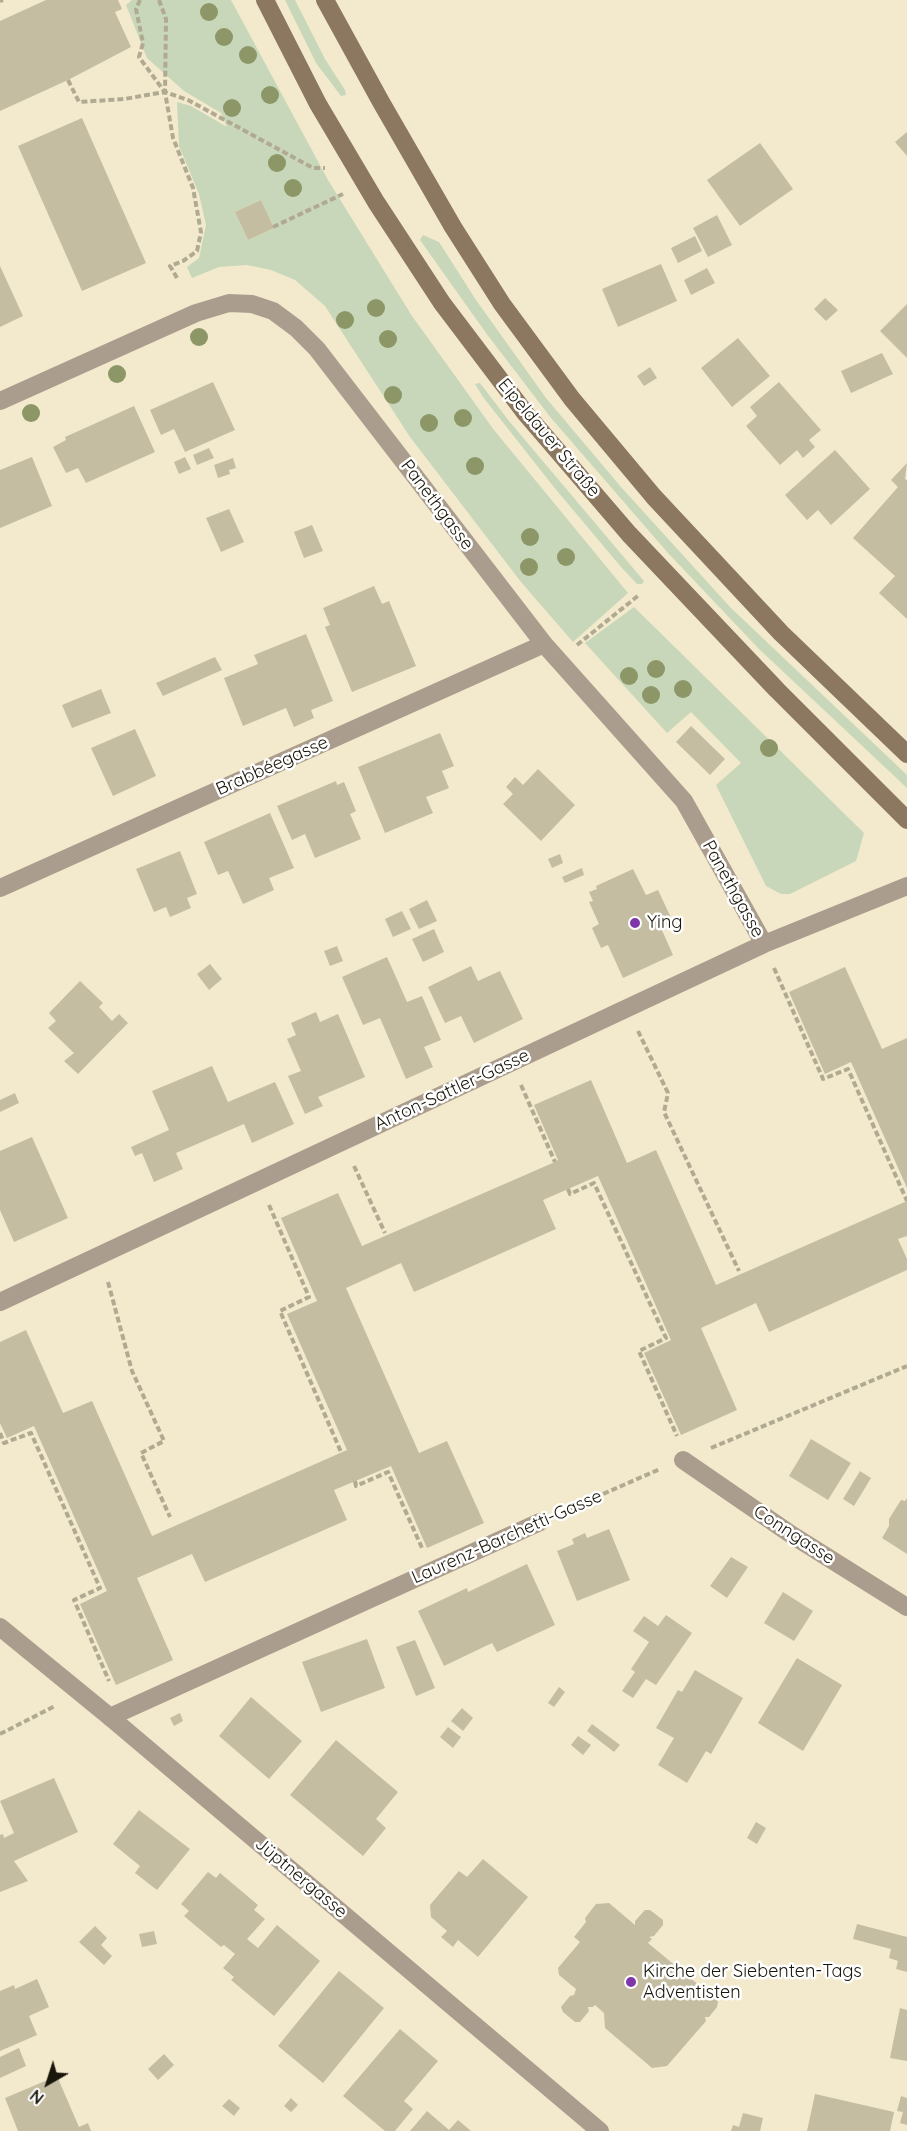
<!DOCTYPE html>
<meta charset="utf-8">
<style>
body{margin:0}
#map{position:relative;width:907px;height:2131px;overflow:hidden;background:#f3eacd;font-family:Quicksand,sans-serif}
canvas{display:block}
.north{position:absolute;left:18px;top:2053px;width:60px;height:60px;-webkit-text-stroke:4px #fff;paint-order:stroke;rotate:219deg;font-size:16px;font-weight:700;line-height:24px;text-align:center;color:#19160b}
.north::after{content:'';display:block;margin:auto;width:21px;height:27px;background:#19160b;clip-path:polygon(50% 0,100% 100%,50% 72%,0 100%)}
</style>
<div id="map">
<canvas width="907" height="2131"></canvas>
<div class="north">N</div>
</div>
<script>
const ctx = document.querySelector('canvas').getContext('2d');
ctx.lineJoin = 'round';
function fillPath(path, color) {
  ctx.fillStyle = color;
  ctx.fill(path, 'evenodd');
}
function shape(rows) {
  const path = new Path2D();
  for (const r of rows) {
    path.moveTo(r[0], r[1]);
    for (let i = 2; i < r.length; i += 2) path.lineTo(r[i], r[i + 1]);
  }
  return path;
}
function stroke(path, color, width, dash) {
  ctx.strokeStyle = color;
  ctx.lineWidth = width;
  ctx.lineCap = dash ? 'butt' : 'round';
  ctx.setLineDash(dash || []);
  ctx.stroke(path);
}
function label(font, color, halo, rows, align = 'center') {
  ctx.font = font + ' Quicksand,sans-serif';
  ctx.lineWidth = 5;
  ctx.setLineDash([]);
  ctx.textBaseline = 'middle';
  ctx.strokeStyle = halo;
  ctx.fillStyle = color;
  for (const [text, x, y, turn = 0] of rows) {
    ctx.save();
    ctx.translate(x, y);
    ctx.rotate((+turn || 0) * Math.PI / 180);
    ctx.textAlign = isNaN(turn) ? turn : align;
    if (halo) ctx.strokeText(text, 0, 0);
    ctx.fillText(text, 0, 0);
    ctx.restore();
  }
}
const green = shape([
 [132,0,231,0,328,180,412,316,494,430,628,593,573,642,521,582,410,437,325,306,295,280,271,270,247,265,219,267,192,278,187,267,199,258,206,225,199,194,179,146,177,102,191,106,227,127,221,113,184,91,147,58,126,5],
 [261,200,274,228,248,240,235,212],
 [285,0,295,0,325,59,345,90,346,95,341,96,316,63],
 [423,235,439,242,476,300,546,398,621,487,730,607,907,775,907,788,759,649,668,553,551,418,486,333,420,240],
 [480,383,509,421,644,581,642,584,637,584,621,567,553,486,483,397,475,384],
 [634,607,864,833,856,861,790,894,781,894,766,886,716,785,741,763,691,712,667,733,585,643]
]);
const building = shape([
 [46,0,118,0,122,9,115,12,131,47,68,80,0,111,0,21],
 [82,118,146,263,82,291,18,146],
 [907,132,907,156,895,142],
 [760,143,793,189,740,226,707,180],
 [261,200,274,228,248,240,235,212],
 [717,215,732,245,708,257,693,228],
 [695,236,702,251,678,263,671,248],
 [661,264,677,301,618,327,602,289],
 [0,266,23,316,0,327],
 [707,268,715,283,691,295,684,280],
 [825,298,838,310,826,321,814,309],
 [907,304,907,358,880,331],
 [738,338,770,376,732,407,701,368],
 [882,353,893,374,851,393,841,371],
 [650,367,657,378,644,386,637,376],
 [213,382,235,430,185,452,174,429,161,435,150,410],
 [779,382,821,430,809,440,815,447,803,458,797,450,780,465,746,426,757,416,750,407],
 [134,406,155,452,86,483,78,468,66,473,53,447,66,440,65,437],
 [209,448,214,458,197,465,193,455],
 [835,450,870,489,831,525,818,510,807,520,785,495],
 [32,457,52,506,0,528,0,470],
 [185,457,191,469,179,474,174,462],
 [233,458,236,468,229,470,230,474,218,478,214,465],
 [907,463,905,479,907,480,907,619,879,593,895,576,853,538,898,487,891,480],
 [229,509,244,542,221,552,206,518],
 [312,525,323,551,304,558,294,532],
 [374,586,382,604,389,601,416,666,352,692,325,627,330,625,323,608],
 [306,634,333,701,311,710,314,718,294,727,286,708,243,726,224,678,258,664,254,655],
 [215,657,222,670,163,696,156,683],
 [101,689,111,713,72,728,62,705],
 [691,726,725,759,710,775,676,742],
 [135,729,156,776,113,796,91,748],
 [440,733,454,766,442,771,449,788,426,797,433,813,385,833,358,767],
 [538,769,575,805,541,841,503,804,513,794,506,787,515,777,523,785],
 [336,781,337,785,344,782,356,811,350,814,361,839,315,858,305,834,292,840,277,806],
 [270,813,294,868,269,878,274,890,243,904,228,871,218,875,204,842],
 [180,851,197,894,187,898,191,908,170,917,166,907,154,912,136,869],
 [560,854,563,863,552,868,548,859],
 [582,868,584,875,565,883,562,877],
 [633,869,646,895,658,890,673,922,661,928,673,955,623,978,608,945,601,948,592,928,599,924,589,902,593,901,589,892,597,889,596,886],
 [427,900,437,921,419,929,409,909],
 [402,911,411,929,393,937,385,919],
 [434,929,444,952,423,962,412,939],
 [337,946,343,961,330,966,324,951],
 [387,957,407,1002,422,996,441,1040,424,1047,433,1067,406,1079,380,1018,363,1025,342,977],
 [210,964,222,979,209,990,197,974],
 [471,966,478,981,500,971,523,1019,474,1043,461,1016,445,1023,428,987],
 [845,967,882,1049,907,1038,907,1188,851,1062,825,1074,789,992],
 [80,981,103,1003,99,1007,112,1021,119,1014,128,1023,78,1074,64,1061,74,1053,48,1028,56,1021,49,1013],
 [316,1012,320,1022,338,1014,365,1077,318,1097,323,1106,305,1114,288,1076,301,1071,287,1039,296,1035,291,1023],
 [212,1066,228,1102,275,1082,294,1124,252,1143,244,1124,176,1153,183,1169,154,1182,142,1153,135,1156,131,1147,169,1130,152,1091],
 [591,1080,627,1163,656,1150,716,1285,907,1201,907,1236,898,1239,907,1259,907,1270,769,1332,756,1303,701,1328,737,1410,681,1435,644,1353,671,1340,598,1176,543,1200,556,1229,414,1292,401,1263,346,1288,419,1453,447,1441,484,1523,427,1548,391,1466,334,1490,347,1520,205,1582,192,1554,137,1578,173,1660,116,1685,80,1604,107,1591,34,1426,7,1438,0,1423,0,1342,26,1330,63,1413,92,1401,152,1536,347,1450,287,1314,317,1301,281,1218,338,1193,362,1246,555,1162,558,1160,534,1105],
 [15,1093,19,1103,0,1112,0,1100],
 [32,1137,68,1218,14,1242,0,1210,0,1151],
 [811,1439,851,1463,828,1500,789,1476],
 [860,1471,871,1478,854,1506,843,1499],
 [907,1498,907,1554,882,1538,889,1526,889,1519,901,1500,905,1501],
 [609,1529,630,1580,577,1601,557,1551,574,1544,572,1539,585,1533,587,1538],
 [731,1557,748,1567,727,1598,710,1586],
 [527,1564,555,1625,497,1652,492,1643,444,1666,418,1611,467,1588,468,1592],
 [783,1592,813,1611,794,1641,764,1623],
 [666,1615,692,1633,656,1685,646,1679,633,1698,622,1691,635,1672,631,1669,649,1642,633,1631,644,1616,658,1626],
 [367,1639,385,1688,321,1712,302,1662],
 [415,1640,435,1688,416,1696,396,1647],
 [797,1658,842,1685,803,1751,758,1723],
 [695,1670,743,1698,711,1754,706,1751,687,1783,658,1765,674,1738,656,1728,678,1690,682,1692],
 [559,1687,565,1692,554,1707,548,1703],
 [251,1697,302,1741,269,1779,219,1736],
 [462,1708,473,1718,463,1731,451,1721],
 [180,1713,183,1721,174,1726,170,1718],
 [592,1724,620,1745,614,1752,587,1731],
 [448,1727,461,1737,453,1748,440,1737],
 [578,1736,591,1745,583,1755,571,1745],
 [336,1740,398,1792,376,1819,386,1828,363,1856,290,1795],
 [54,1778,78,1832,14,1861,28,1881,0,1892,0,1835,3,1834,4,1838,14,1833,0,1801],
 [139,1810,190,1849,157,1890,135,1873,140,1866,113,1844],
 [756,1822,766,1828,757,1844,747,1838],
 [483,1859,528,1897,478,1957,458,1940,453,1947,441,1937,447,1931,431,1917,430,1905,459,1871,467,1877],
 [208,1872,216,1878,220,1873,258,1905,254,1910,265,1919,247,1939,258,1948,277,1925,320,1961,274,2016,231,1980,234,1977,223,1968,235,1954,224,1945,221,1947,184,1916,189,1911,181,1904],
 [609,1903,635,1925,635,1921,645,1910,650,1910,663,1920,663,1925,654,1936,649,1937,652,1939,648,1943,718,2001,717,2007,709,2017,705,2017,706,2021,667,2066,652,2068,605,2028,604,2013,595,2005,593,2007,588,2007,589,2011,580,2022,575,2022,563,2012,561,2007,570,1996,574,1995,576,1989,559,1975,558,1968,580,1942,574,1937,586,1922,585,1918,596,1904],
 [857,1924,907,1937,907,1972,896,1969,898,1961,889,1958,891,1949,853,1939],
 [95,1926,107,1938,101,1945,112,1956,104,1965,79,1942],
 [154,1931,157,1944,142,1947,139,1934],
 [339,1971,384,2008,323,2083,278,2046],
 [37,1979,49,2007,29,2016,37,2035,0,2051,0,1991,14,1985,15,1989],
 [900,2008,907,2010,907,2061,890,2058],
 [400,2029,438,2061,404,2101,413,2109,395,2131,385,2131,343,2096],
 [19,2048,26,2066,0,2078,0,2057],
 [164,2054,174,2065,158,2080,148,2069],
 [57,2076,79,2127,88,2123,91,2131,18,2131,5,2098],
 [815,2094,894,2112,890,2131,807,2131],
 [901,2096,907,2098,907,2125,900,2123,903,2112,897,2111],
 [291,2098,298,2105,291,2112,284,2106],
 [229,2099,240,2108,234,2116,222,2106],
 [427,2111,449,2130,458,2120,471,2131,410,2131],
 [743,2113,763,2118,760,2131,731,2131,733,2125,739,2127]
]);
const path = shape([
 [140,0,136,9,143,43,139,57,164,91],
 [159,0,166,19,165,92,173,138,193,188,201,232,197,251,183,261,170,266,177,278],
 [0,1,3,0],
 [68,80,79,102,124,99,165,92,188,100,313,168,325,168],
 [273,227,343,194],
 [577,645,639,595],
 [774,968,823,1079,848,1069,907,1201],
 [638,1031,668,1093,664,1112,739,1271],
 [521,1085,555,1162],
 [354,1166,385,1233],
 [568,1189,570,1194,594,1183,666,1338,639,1351,677,1436],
 [269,1205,309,1297,280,1311,341,1452],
 [108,1282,132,1371,164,1441,141,1453,170,1517],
 [0,1433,4,1443,31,1433,100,1588,74,1600,109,1681],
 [711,1448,907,1366],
 [355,1481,356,1486,388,1472,422,1548],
 [562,1512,660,1469],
 [0,1734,55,1706]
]);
const lane = shape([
 [110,1717,540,1522]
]);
const street = shape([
 [0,401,196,313,229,303,252,304,273,311,296,328,317,349,544,644,684,801,764,944],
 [0,888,544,644],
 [0,1302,764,944,907,886],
 [683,1460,792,1535,907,1607],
 [0,1627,110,1717,600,2131]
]);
const secondary = shape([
 [265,0,318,104,376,202,442,303,526,414,629,534,777,690,907,820],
 [325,0,381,102,453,227,502,304,572,399,654,497,781,633,907,754]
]);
const trees = [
 [209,12],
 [224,37],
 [248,55],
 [270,95],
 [232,108],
 [277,163],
 [293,188],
 [376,308],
 [345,320],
 [199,337],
 [388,339],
 [117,374],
 [393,395],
 [31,413],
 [463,418],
 [429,423],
 [475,466],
 [530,537],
 [566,557],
 [529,567],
 [656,669],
 [629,676],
 [683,689],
 [651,695],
 [769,748]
];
const markers = [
 [635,923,6,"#7f36a8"],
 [631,1982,6,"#7f36a8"]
];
const streetNames = [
 ["Eipeldauer Straße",549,438,50],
 ["Panethgasse",437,505,53],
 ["Brabbéegasse",272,766,-24],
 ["Panethgasse",733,889,61],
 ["Anton-Sattler-Gasse",452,1090,-25],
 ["Conngasse",794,1535,33],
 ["Laurenz-Barchetti-Gasse",507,1537,-24],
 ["Jüptnergasse",301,1878,40]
];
const poiNames = [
 ["Ying",647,923],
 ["Kirche der Siebenten-Tags",643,1972],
 ["Adventisten",643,1993]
];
fillPath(green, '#c8d7b9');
fillPath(building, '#c5bda1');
stroke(path, '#b1aa92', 4, [6, 3]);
stroke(lane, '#ab9d8d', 18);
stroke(street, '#ab9d8d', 18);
stroke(secondary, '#8c7760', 18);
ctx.fillStyle = '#8c9667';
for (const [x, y] of trees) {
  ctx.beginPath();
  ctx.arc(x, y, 9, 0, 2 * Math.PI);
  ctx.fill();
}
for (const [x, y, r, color] of markers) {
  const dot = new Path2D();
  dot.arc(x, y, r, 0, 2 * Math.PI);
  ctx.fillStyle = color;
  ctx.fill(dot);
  stroke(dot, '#fff', 2);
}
label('18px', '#19160b', '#fff', streetNames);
label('18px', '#19160b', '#fff', poiNames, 'left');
</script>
